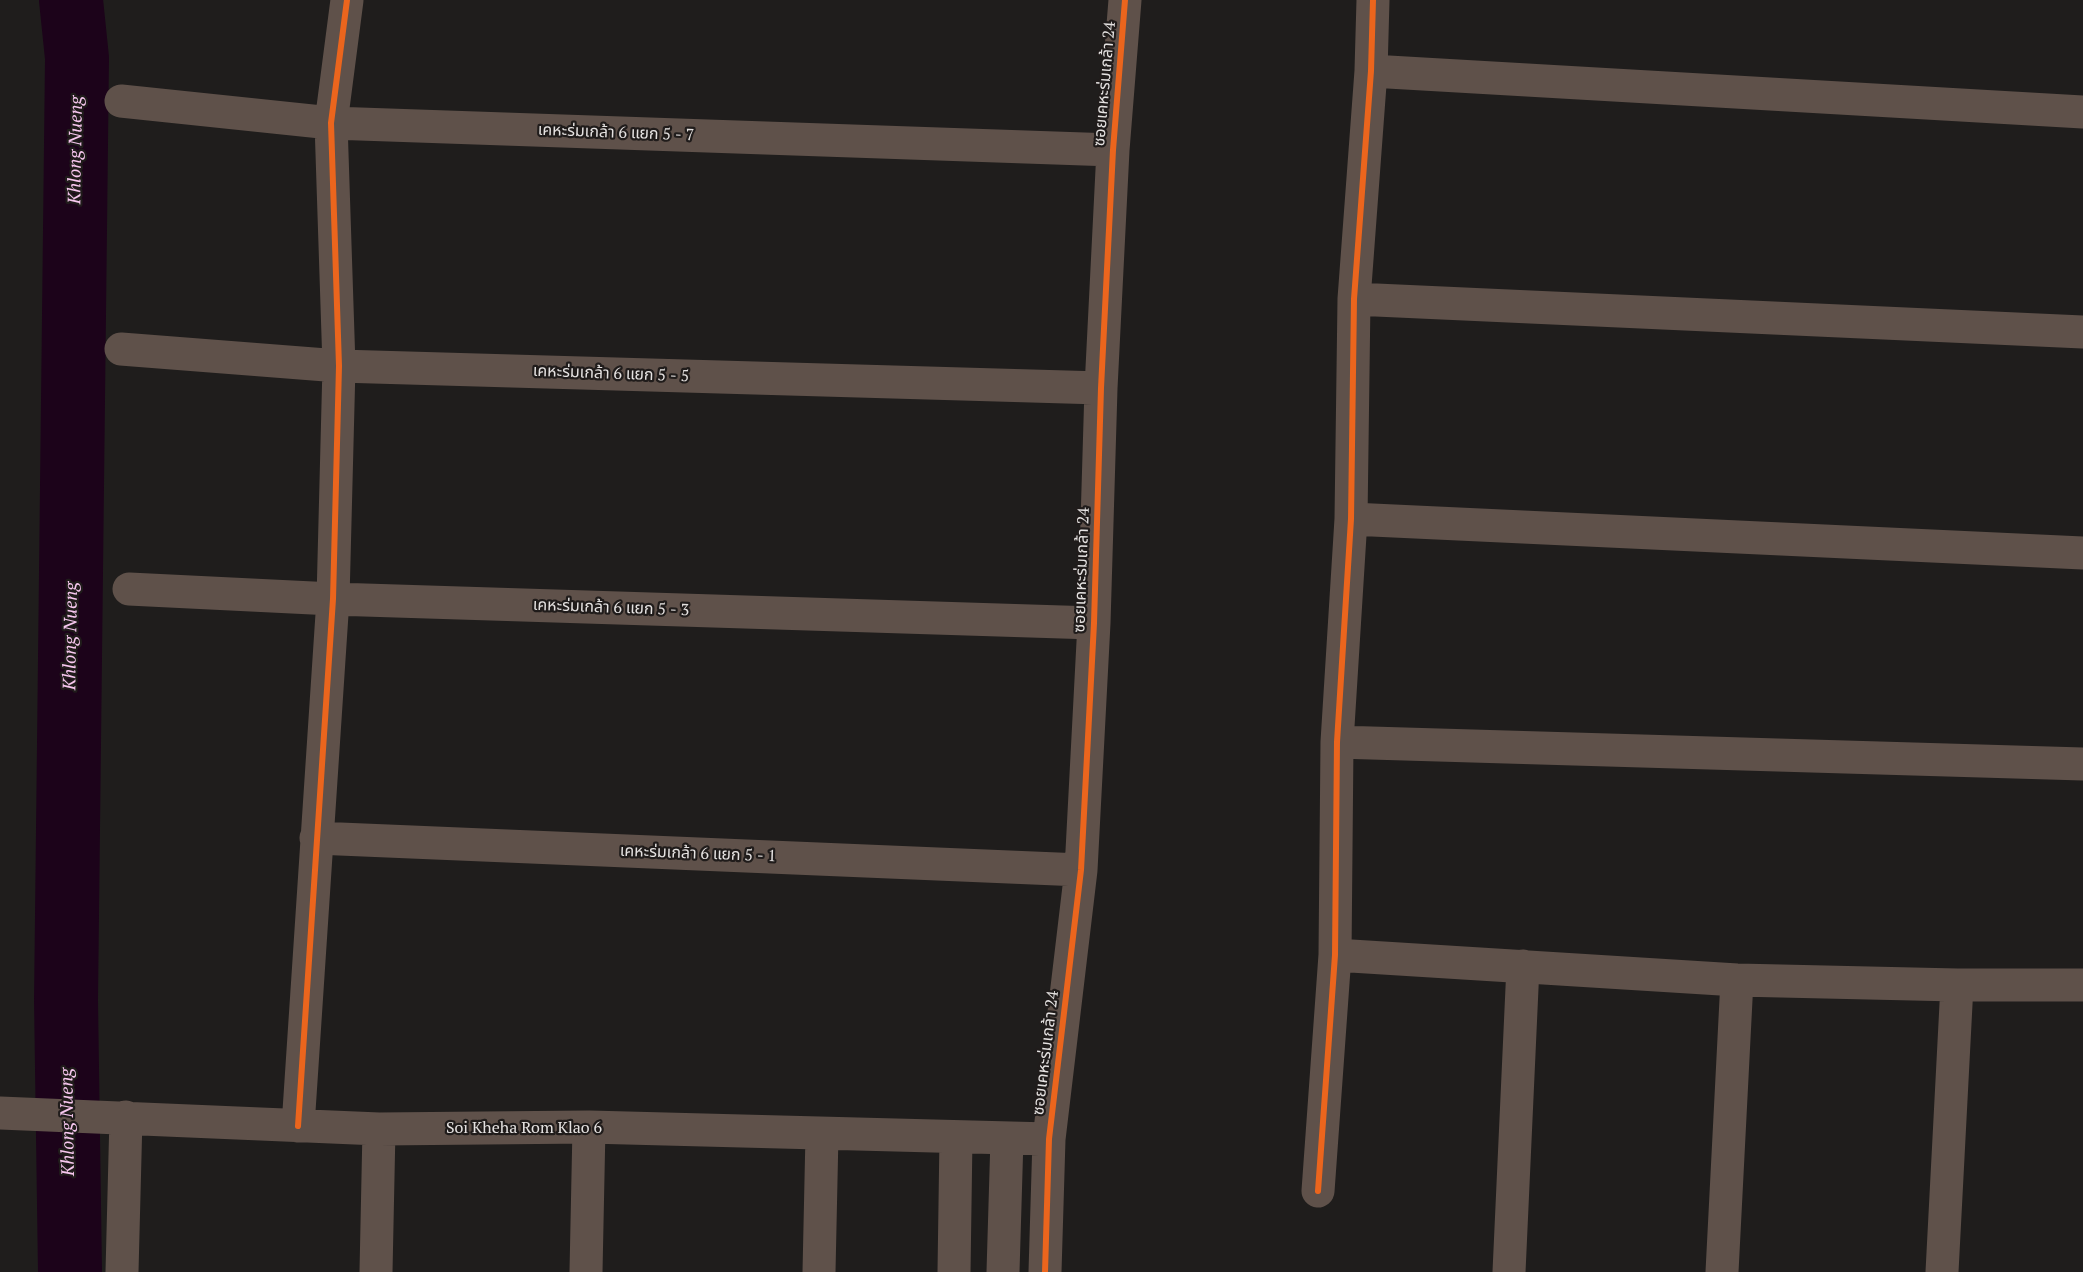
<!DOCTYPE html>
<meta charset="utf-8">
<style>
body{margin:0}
canvas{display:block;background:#1f1d1c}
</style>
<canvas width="2083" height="1272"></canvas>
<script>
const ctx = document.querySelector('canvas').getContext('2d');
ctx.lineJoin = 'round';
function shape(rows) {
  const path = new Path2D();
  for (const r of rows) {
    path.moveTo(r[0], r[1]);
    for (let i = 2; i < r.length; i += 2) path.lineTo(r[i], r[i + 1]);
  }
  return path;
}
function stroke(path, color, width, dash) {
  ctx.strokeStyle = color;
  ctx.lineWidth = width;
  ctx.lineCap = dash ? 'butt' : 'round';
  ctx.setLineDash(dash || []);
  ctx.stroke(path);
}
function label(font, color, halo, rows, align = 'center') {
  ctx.font = font + ' "PT Serif","Noto Sans Thai",serif';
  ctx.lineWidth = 4.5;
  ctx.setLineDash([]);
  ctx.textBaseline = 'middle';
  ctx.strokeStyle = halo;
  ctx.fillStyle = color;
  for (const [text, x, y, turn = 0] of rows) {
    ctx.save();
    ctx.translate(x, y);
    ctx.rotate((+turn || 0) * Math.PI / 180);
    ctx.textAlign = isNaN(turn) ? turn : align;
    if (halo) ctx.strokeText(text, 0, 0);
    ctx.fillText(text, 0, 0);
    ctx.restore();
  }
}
const river = shape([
 [70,1272,66,1000,77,58,71,0]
]);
const minor = shape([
 [1371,71,2083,112],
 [121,101,331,123,1113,150],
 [1354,299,2083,332],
 [121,349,339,366,1101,388],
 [1351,519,2083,553],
 [129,589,333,599,1094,623],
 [1337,742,2083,764],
 [316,838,1081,870],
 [1335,955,1737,980,1957,985,2083,985],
 [0,1113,379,1129,589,1127,1049,1139],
 [298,1126,333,599,339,366,331,123,347,0],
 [1318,1191,1335,955,1337,742,1351,519,1354,299,1371,71,1373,0],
 [122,1272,126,1117],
 [376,1272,379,1129],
 [586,1272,589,1127],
 [819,1272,822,1134],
 [954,1272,956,1137],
 [1003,1272,1007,1138],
 [1045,1272,1049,1139,1081,870,1094,623,1101,388,1113,150,1125,0],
 [1509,1272,1523,966],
 [1722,1272,1737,980],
 [1942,1272,1957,985]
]);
const cycleway = shape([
 [298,1126,333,599,339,366,331,123,347,0],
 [1318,1191,1335,955,1337,742,1351,519,1354,299,1371,71,1373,0],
 [1045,1272,1049,1139,1081,870,1094,623,1101,388,1113,150,1125,0]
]);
const streetNames = [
 ["ซอยเคหะร่มเกล้า 24",1105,84,-85],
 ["เคหะร่มเกล้า 6 แยก 5 - 7",616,133,2],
 ["เคหะร่มเกล้า 6 แยก 5 - 5",611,374,2],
 ["ซอยเคหะร่มเกล้า 24",1082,570,-88],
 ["เคหะร่มเกล้า 6 แยก 5 - 3",611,608,2],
 ["เคหะร่มเกล้า 6 แยก 5 - 1",698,854,2],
 ["ซอยเคหะร่มเกล้า 24",1046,1053,-83],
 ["Soi Kheha Rom Klao 6",524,1128]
];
const waterNames = [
 ["Khlong Nueng",76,150,-89],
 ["Khlong Nueng",71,636,-89],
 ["Khlong Nueng",68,1122,-91]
];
stroke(river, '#1c031a', 64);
stroke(minor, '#5f514a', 33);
stroke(cycleway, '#eb651d', 6);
label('16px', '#e5e2e1', '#201c1b', streetNames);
label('italic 18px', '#f8c8f0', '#201c1b', waterNames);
</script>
